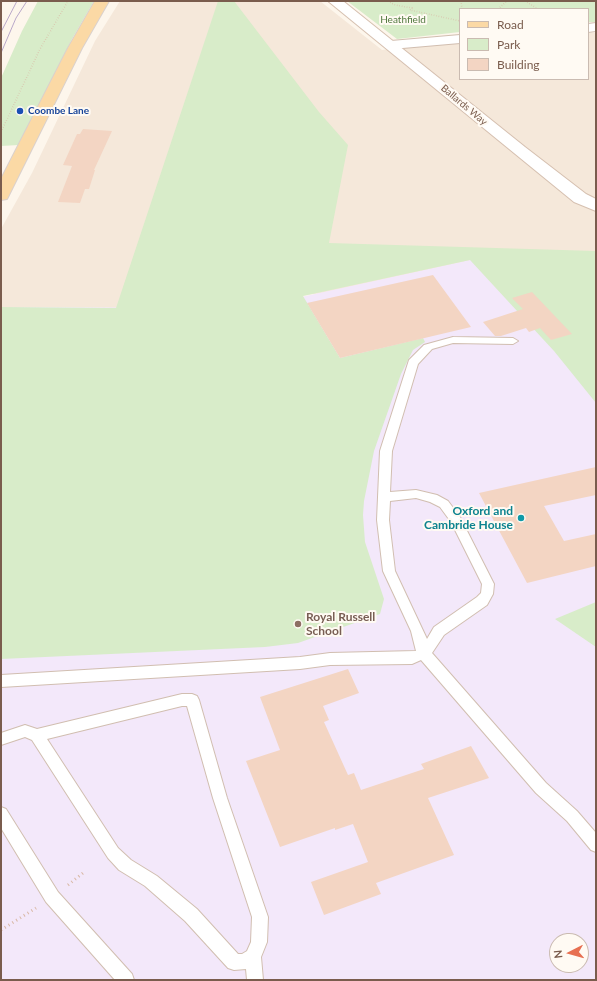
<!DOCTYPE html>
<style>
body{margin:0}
#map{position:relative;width:597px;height:981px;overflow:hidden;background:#fdf6ec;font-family:Lato,sans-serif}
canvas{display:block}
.frame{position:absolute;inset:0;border:2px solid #7a5c4d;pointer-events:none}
.legend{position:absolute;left:459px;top:8px;width:130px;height:72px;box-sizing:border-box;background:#fffaf3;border:1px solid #cabbb1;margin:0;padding:5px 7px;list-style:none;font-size:12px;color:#7a5c4d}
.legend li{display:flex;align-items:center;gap:8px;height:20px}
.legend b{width:20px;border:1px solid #cabbb1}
.north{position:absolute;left:549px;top:933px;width:40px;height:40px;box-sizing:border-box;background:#fffaf3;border:1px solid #cabbb1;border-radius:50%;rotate:264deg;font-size:11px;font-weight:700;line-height:16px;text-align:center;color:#7a5c4d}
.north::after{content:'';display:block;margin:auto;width:14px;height:18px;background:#e76f51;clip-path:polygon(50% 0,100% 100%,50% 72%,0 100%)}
</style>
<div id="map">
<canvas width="597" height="981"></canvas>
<div class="frame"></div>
<ul class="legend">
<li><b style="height:5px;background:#fbd9a5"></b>Road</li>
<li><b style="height:11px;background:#d8ecc9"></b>Park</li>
<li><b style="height:11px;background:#f3d5c3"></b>Building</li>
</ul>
<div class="north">N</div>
</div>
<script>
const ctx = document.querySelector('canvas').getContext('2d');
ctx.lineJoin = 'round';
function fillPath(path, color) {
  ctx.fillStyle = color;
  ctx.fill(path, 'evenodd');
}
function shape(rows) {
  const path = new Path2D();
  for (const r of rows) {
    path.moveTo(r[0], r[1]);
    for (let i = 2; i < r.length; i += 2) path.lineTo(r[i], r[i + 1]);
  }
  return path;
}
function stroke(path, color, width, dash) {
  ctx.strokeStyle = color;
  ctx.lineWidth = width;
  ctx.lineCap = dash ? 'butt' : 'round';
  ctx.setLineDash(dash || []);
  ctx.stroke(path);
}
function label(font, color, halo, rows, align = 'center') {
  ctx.font = font + ' Lato,sans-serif';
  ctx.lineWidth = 4;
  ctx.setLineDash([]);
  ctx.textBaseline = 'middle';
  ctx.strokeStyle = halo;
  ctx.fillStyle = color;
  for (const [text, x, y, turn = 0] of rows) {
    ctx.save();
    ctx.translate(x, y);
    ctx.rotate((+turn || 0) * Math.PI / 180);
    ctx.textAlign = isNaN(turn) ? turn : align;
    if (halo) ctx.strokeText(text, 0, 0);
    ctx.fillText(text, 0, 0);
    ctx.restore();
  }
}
const residential = shape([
 [120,1,320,1,382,50,460,43,460,79,588,79,588,33,596,33,596,274,116,308,1,307,1,229,32,173,95,41]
]);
const education = shape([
 [470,260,596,274,596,980,1,980,1,307,251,308],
 [557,941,581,941,581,965,557,965]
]);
const green = shape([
 [38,1,94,1,72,39,19,145,1,146,1,78,22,31],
 [218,1,234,1,319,112,348,145,329,243,596,251,596,403,554,351,470,260,303,296,340,358,423,338,425,342,413,350,401,374,374,451,364,501,363,515,365,542,384,599,380,614,298,643,265,647,1,659,1,307,116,308],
 [347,1,596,1,596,22,588,22,588,9,460,9,460,32,397,39],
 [596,602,596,647,555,619]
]);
const building = shape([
 [83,129,112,131,94,170,95,170,89,189,85,189,80,203,58,202,72,166,63,165,77,134,80,134],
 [433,275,471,327,340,358,307,303],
 [532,292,572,334,551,340,540,328,529,332,526,328,501,336,495,336,483,322,523,309,512,298],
 [596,467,596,495,544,506,564,541,596,534,596,566,527,583,479,493],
 [348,669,359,693,323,706,329,720,324,722,348,775,354,773,361,790,424,769,421,764,471,746,489,778,428,798,454,855,376,883,381,894,324,915,311,882,368,862,353,824,335,830,335,828,280,847,246,761,280,750,260,697]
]);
const pathFar1 = shape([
 [388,1,395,5,412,8,410,10,460,21],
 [461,1,462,9],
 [525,1,538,9],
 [498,9,507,1],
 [1,132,40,49,68,1]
]);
const path = shape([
 [68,885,83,873],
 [1,930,36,908]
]);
const lane = shape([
 [453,337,513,338,518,341,513,344,453,343,432,349,418,364,392,451,390,492,416,490,437,495,448,501,460,517,494,584,493,594,487,605,444,635,432,653,546,783,577,811,596,833,596,852,591,850,567,821,536,793,421,660,412,664,330,665,300,669,1,687,1,675,300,657,330,653,416,651,411,631,383,571,377,520,380,451,409,360,424,345,453,337],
 [416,498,430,502,440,507,451,522,482,584,481,593,477,597,434,627,427,639,395,571,389,520,390,501,416,498],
 [182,694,192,694,197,696,199,700,227,798,268,917,267,942,261,957,263,980,247,980,246,969,234,970,228,968,185,921,145,886,119,870,108,858,32,740,25,737,1,745,1,733,25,725,37,729,182,694],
 [182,706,187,706,213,798,252,917,251,942,247,951,242,954,238,954,197,909,157,876,131,860,118,848,47,739,182,706],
 [1,807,6,809,58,892,132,974,134,980,115,980,46,902,1,828,1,807]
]);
const street = shape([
 [596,23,596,31,588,32,588,24,596,23],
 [460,35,460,43,391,49,386,48,384,45,386,42,391,41,460,35]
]);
const secondary = shape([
 [328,1,343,1,525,147,586,194,596,199,596,211,574,202,328,1]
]);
const primary = shape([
 [95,1,109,1,82,48,9,195,7,199,1,200,1,179,68,48,95,1]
]);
const tram = shape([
 [1,32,17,1],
 [1,53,16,18,27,1]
]);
const markers = [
 [20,111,4,"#1a4fb4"],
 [521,518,4,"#0f9aa8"],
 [298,624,4,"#8d6e63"]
];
const farParknames = [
 ["Heathfield",403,20]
];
const farStreetnames = [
 ["Ballards Way",464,105,40]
];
const farTransitnames = [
 ["Coombe Lane",28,111]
];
const cultureNames = [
 ["Oxford and",513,511],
 ["Cambride House",513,525]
];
const educationNames = [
 ["Royal Russell",306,617],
 ["School",306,631]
];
fillPath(residential, '#f5e8da');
fillPath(education, '#f3e8fa');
fillPath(green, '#d8ecc9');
fillPath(building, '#f3d5c3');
stroke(lane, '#d1beb0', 2);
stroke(street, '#d1beb0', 2);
stroke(secondary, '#d6c0b0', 2);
stroke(primary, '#dad1cd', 2);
stroke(pathFar1, '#d9b8a5', 1.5, [0.5, 2]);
stroke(path, '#d9b8a5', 3, [1, 3.5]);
fillPath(lane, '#fff');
fillPath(street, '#fff');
fillPath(secondary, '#fff');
fillPath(primary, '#fbd9a5');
stroke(tram, '#b9a8c9', 1);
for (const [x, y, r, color] of markers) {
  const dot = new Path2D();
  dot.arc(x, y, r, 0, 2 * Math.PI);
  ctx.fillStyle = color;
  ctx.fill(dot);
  stroke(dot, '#fffaf3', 1.5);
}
label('10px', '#537a41', '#fffaf3', farParknames);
label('10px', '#7a5c4d', '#fffaf3', farStreetnames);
label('bold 10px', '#164399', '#fffaf3', farTransitnames, 'left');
label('bold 12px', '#0d838f', '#fffaf3', cultureNames, 'right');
label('bold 12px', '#785e54', '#fffaf3', educationNames, 'left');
</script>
